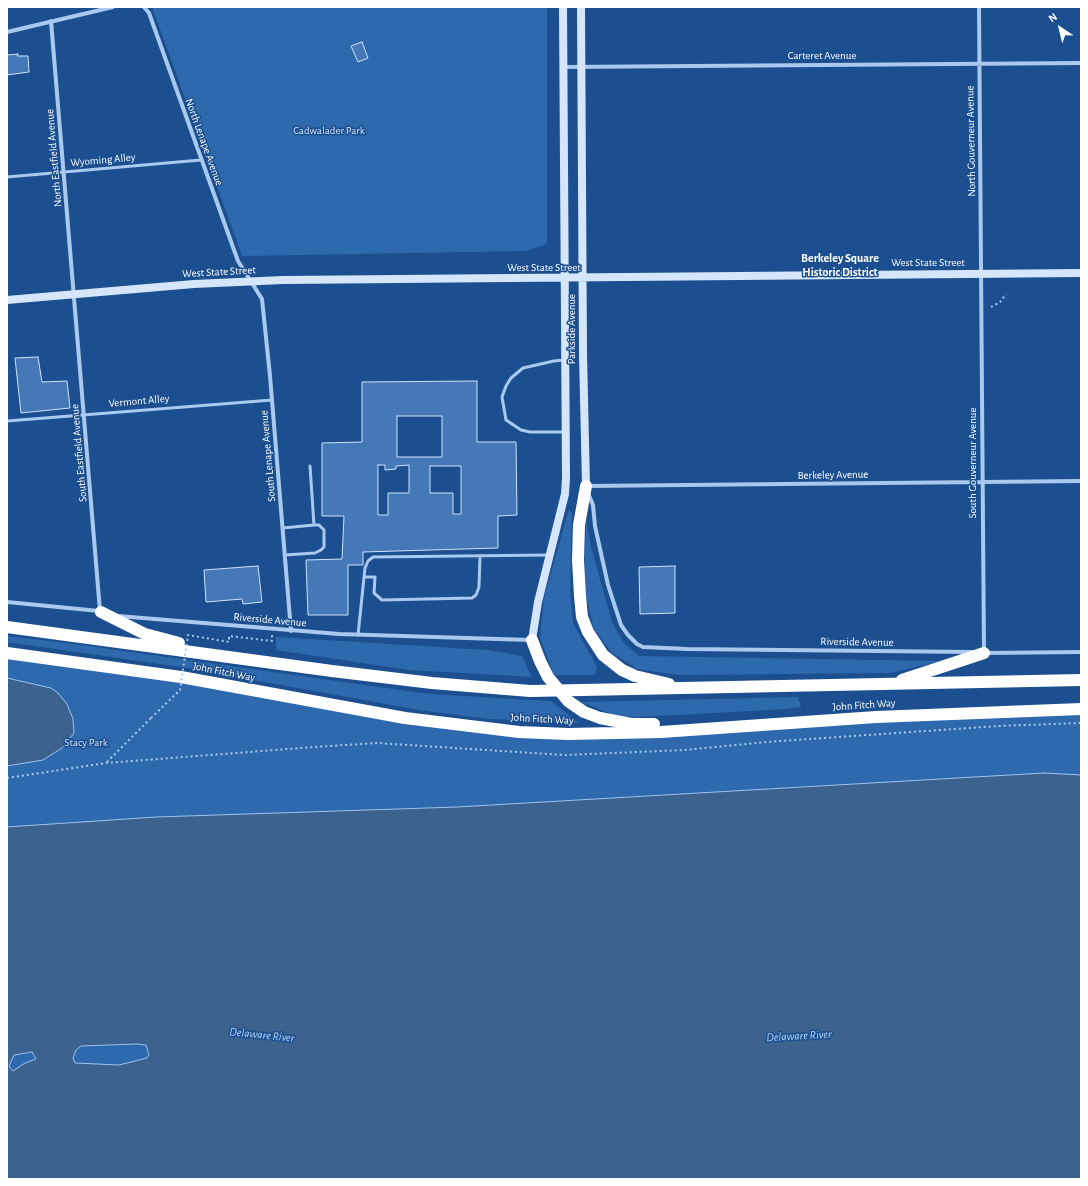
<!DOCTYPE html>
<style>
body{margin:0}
#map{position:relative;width:1088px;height:1186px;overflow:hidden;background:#1b4f8f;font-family:"Alegreya Sans",sans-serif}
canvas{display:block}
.frame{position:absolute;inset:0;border:8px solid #fff;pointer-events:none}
.north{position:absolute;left:1040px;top:8px;width:40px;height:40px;-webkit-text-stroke:3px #1b4f8f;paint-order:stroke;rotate:325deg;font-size:11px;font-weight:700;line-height:16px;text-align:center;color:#fff}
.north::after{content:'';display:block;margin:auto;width:14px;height:18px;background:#fff;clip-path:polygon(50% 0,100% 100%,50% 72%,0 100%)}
</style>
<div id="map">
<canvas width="1088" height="1186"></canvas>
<div class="frame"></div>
<div class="north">N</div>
</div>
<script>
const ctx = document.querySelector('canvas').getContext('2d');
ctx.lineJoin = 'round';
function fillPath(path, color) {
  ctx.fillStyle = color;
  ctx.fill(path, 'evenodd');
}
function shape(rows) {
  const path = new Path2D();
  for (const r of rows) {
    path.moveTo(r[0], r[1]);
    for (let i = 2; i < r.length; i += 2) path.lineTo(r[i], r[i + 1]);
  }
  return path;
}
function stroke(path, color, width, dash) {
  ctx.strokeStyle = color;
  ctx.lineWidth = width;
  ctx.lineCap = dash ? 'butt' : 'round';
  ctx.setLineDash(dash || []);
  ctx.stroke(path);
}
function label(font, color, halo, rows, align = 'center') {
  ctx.font = font + ' "Alegreya Sans",sans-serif';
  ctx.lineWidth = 3;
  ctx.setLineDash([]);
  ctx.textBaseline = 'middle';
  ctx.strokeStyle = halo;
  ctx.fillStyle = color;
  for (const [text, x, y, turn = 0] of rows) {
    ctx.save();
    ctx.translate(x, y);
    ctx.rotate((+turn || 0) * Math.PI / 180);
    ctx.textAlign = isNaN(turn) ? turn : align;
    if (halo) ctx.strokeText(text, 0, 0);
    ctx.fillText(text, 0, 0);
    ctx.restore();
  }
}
const green = shape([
 [152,7,547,7,547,244,526,251,242,256],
 [569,509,572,513,570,592,573,623,597,667,595,675,554,675,540,638,544,598],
 [586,519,591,547,612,622,624,643,639,656,941,661,890,673,678,675,637,669,611,652,594,629,584,589],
 [7,636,82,645,429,694,551,701,579,723,489,719,419,710,187,668,7,642],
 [276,637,487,650,522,656,532,677,409,670,276,650],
 [7,653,519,732,1081,709,1081,775,1044,773,457,807,156,817,7,827],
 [798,697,801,707,786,709,622,718,581,702],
 [137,1044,146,1045,149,1055,147,1059,119,1065,75,1063,73,1058,76,1050,81,1046],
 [32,1052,36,1059,25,1063,13,1071,9,1065,13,1055]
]);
const water = shape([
 [7,678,51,688,58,693,67,704,73,719,74,733,62,748,43,760,7,766,7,678],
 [1044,773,1081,775,1081,1179,7,1179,7,827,156,817,457,807,1044,773],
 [137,1044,146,1045,149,1055,147,1058,119,1065,75,1063,73,1058,76,1050,81,1046,137,1044],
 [32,1052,36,1059,25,1063,13,1071,9,1066,14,1055,32,1052]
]);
const building = shape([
 [362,42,368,58,358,62,351,46,362,42],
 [18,54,17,56,28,56,29,72,7,75,7,55,18,54],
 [38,357,42,382,67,381,70,408,21,413,15,358,38,357],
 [477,381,477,442,516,442,517,515,498,516,498,548,363,552,363,565,348,565,348,615,308,615,306,560,342,559,344,516,322,516,322,443,362,442,362,382,477,381],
 [397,416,442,416,442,457,397,457,397,416],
 [378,465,385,465,385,470,396,469,396,466,409,465,409,493,388,493,388,515,378,515,378,465],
 [430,466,461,466,461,514,453,514,453,493,430,493,430,466],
 [258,566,262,602,243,604,242,599,206,602,204,570,258,566],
 [675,566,675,613,640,614,639,567,675,566]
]);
const path = shape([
 [991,307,1000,302,1006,294],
 [229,639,229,636,272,641,272,635],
 [107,762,151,718],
 [7,778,106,763,314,747,377,743,564,755,685,750,766,742,998,726,1081,723]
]);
const lane = shape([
 [7,177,201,160],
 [564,360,554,361,523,368,511,378,506,386,502,397,506,420,521,430,530,432,566,432],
 [7,421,272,400],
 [310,466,314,525],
 [283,528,314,525,319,525,324,530,324,547,321,550,315,553,285,555],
 [364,577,375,577,374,593,382,600,472,598,476,595,479,587,480,556],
 [358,635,365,568,368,561,373,557,549,555]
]);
const street = shape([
 [144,7,149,13,238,261,262,299,270,376,291,631],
 [979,7,984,653],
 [51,21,100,611],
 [7,32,113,7],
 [564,67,1081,63],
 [587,486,1081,481],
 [588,493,593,505,595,526,608,585,621,625,628,635,637,644,643,647,687,649,972,652],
 [7,602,99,611],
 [118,616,339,634,530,640],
 [984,653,1081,652]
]);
const secondary = shape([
 [581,7,583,354,586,486],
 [7,300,194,284,283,280,1081,273],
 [532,640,538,602,565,494,566,478,563,7]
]);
const highway = shape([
 [586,486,579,525,578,560,580,596,582,617,588,632,603,655,622,670,635,676,669,684],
 [101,612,145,634,179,643],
 [7,627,332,671,432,683,530,691],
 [532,640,540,661,548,677,568,701,584,712,600,718,631,724,654,724],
 [7,653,181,677,405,718,519,732,568,734,661,732,876,717,1081,709],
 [902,680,984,653],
 [582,690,1081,680]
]);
const pathBridge = shape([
 [151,718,180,690,188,635,229,642,229,639]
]);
const highwayBridge = shape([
 [530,691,582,690]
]);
const streetNames = [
 ["Carteret Avenue",822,56],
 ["North Gouverneur Avenue",971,141,-91],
 ["North Lenape Avenue",204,142,70],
 ["North Eastfield Avenue",54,158,-95],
 ["Wyoming Alley",103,160,-5],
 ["West State Street",928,263],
 ["West State Street",544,268],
 ["West State Street",219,272,-3],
 ["Parkside Avenue",572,329,-90],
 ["Vermont Alley",139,401,-5],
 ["South Eastfield Avenue",79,453,-95],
 ["South Lenape Avenue",268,456,-95],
 ["South Gouverneur Avenue",973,463,-90],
 ["Berkeley Avenue",833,475,-1],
 ["Riverside Avenue",270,620,5],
 ["Riverside Avenue",857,642,1],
 ["John Fitch Way",224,672,11],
 ["John Fitch Way",864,705,-4],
 ["John Fitch Way",542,719,3]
];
const parkNames = [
 ["Cadwalader Park",329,131],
 ["Stacy Park",86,743]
];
const neighbourhoodNames = [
 ["Berkeley Square",840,258],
 ["Historic District",840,272]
];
const waterNames = [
 ["Delaware River",262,1035,6],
 ["Delaware River",799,1036,-3]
];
fillPath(green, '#2e69ad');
fillPath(water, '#3c6290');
stroke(water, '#9cc4f0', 1);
fillPath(building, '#4478b7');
stroke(building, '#cfe3fa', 1);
stroke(path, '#a9c9ee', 2, [2, 3]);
stroke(lane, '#a9c9ee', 3);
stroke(street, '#a9c9ee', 4);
stroke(secondary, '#d6e6fa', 8);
stroke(highway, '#fff', 12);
stroke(pathBridge, '#a9c9ee', 2, [2, 3]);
stroke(highwayBridge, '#fff', 12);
label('11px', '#fff', '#1b4f8f', streetNames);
label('11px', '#cfe3fa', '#1b4f8f', parkNames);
label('bold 12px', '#fff', '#1b4f8f', neighbourhoodNames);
label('italic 12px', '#b5d3f5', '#1b4f8f', waterNames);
</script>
